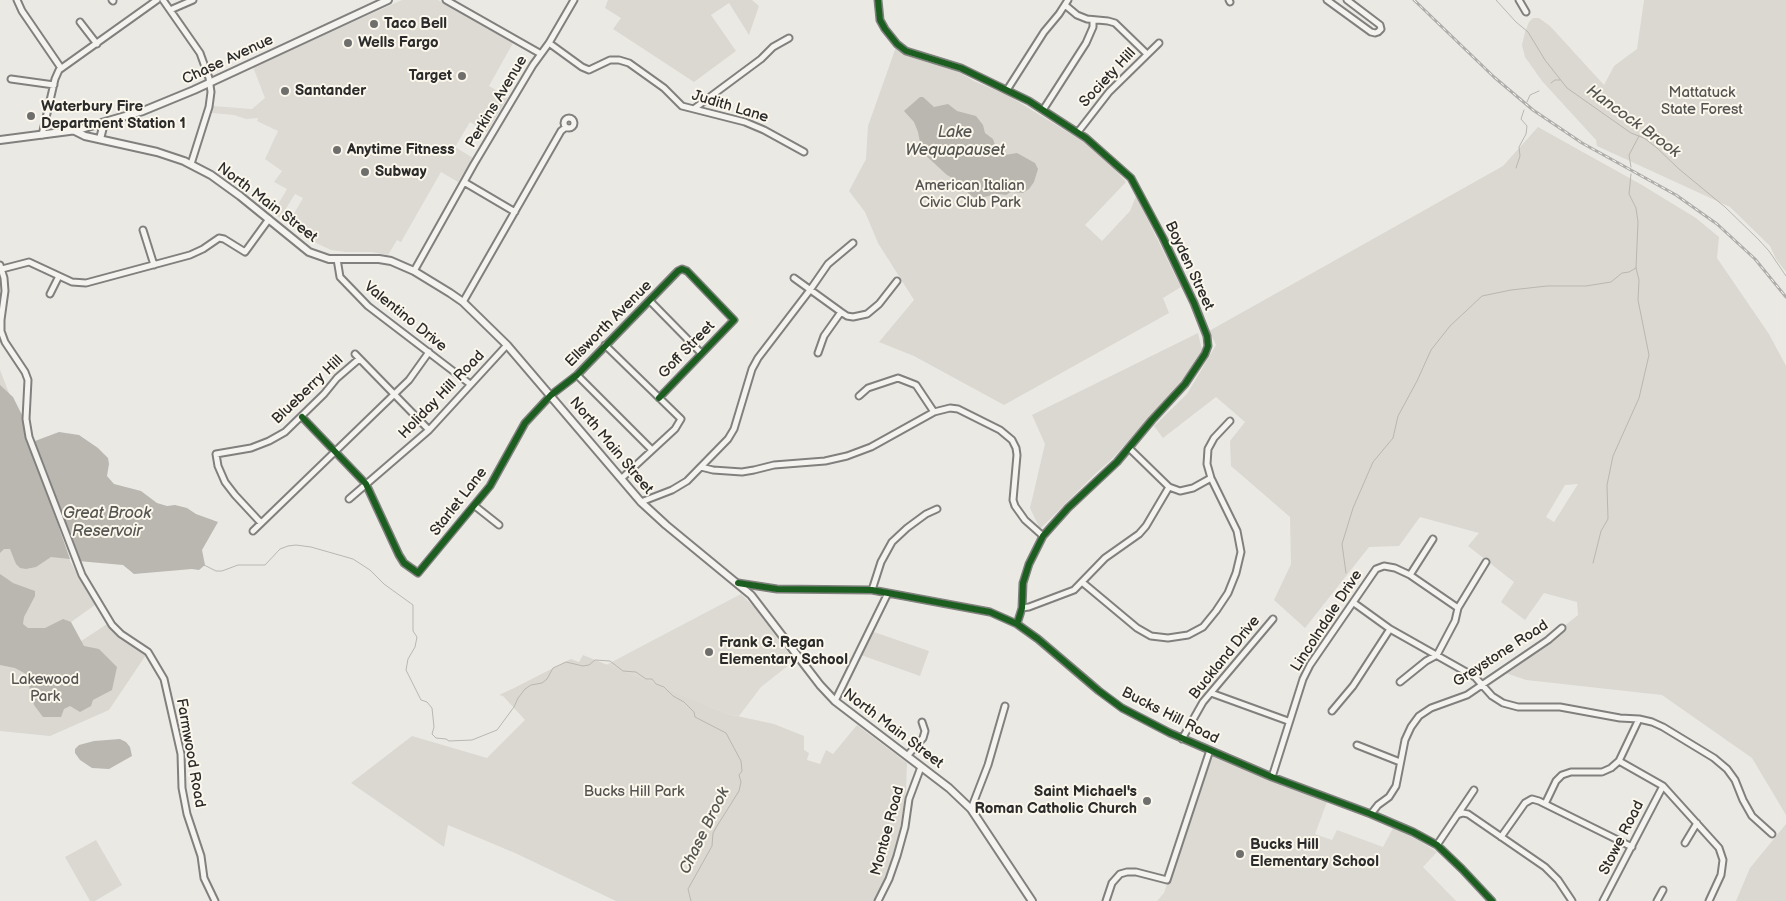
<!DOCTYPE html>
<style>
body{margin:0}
canvas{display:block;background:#eae9e4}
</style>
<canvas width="1786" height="901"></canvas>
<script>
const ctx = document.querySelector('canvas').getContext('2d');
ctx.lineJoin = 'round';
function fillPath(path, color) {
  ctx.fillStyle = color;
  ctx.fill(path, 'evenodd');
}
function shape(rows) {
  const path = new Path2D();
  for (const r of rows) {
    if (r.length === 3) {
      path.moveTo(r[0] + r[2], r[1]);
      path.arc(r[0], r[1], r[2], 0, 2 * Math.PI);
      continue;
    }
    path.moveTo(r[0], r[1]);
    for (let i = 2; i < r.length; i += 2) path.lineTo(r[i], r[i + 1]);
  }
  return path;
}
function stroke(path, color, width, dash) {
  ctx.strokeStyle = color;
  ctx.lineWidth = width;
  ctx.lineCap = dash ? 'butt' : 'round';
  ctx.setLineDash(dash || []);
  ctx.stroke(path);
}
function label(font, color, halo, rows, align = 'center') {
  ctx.font = font + ' "Balsamiq Sans",sans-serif';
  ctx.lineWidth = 4;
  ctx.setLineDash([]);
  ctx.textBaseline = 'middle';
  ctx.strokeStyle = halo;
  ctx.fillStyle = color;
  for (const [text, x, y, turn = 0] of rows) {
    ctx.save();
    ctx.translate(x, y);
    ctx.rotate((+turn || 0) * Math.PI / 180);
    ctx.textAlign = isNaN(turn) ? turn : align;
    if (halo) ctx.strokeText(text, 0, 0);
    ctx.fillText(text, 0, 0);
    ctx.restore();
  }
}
const built = shape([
 [402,0,438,0,513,43,489,86,508,97,487,132,470,122,455,147,473,158,458,182,441,172,401,242,397,240,388,255,372,252,346,252,331,250,316,243,288,224,303,198,295,194,280,218,273,213,287,189,274,182,282,171,265,159,278,131,257,121,258,118,246,119,234,115,211,113,213,106,252,109,265,98,253,67],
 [741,594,755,608,794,661,761,687,739,716,728,714,606,665],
 [1213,757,1327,802,1315,834,1332,840,1337,830,1383,847,1393,828,1418,840,1437,852,1423,867,1456,901,1157,901,1164,893,1211,759]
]);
const green = shape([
 [608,0,752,0,759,6,749,35,729,3,711,15,736,51,694,82,613,29,621,18,605,8],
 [1644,0,1786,0,1786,272,1776,259,1770,246,1730,207,1597,146,1596,140,1542,81,1525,57,1522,45,1525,32,1529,22,1533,18,1539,18,1550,26,1604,85,1614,66,1637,49],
 [896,47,918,58,952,68,974,81,1009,96,1100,152,1126,182,1085,225,1102,241,1130,211,1136,196,1181,287,1163,298,1169,313,1004,405,914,356,879,342,914,300,878,243,865,212,849,191,866,159,868,126],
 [1538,127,1642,185,1696,218,1719,237,1717,258,1769,334,1786,366,1786,815,1752,758,1662,695,1526,680,1506,673,1578,615,1577,602,1544,593,1525,620,1501,602,1514,582,1468,546,1479,533,1420,517,1399,546,1369,547,1305,628,1274,600,1291,564,1290,517,1231,466,1230,441,1245,422,1216,397,1163,438,1154,426,1187,394,1216,345,1209,331,1503,166],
 [1578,484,1554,522,1546,517,1565,485],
 [1198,333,1202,350,1183,379,1113,458,1095,474,1040,529,1030,508,1045,444,1032,415],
 [0,370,18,416,70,561,95,605,50,637,69,649,107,624,118,636,146,655,109,710,50,736,0,731],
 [871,631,929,651,920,676,861,655],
 [583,655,728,714,774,724,804,736,804,750,809,753,807,760,820,764,826,750,833,754,857,725,907,763,906,791,896,853,876,901,616,901,515,853,448,825,444,847,351,783,412,736,487,758,525,720,503,696,499,695,514,688,571,659,579,662],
 [1786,824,1786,901,1736,901,1750,868],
 [96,840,122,885,95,901,90,901,65,857]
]);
const water = shape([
 [920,97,923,97,934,107,948,104,957,111,976,116,983,125,985,133,993,139,999,156,1017,153,1035,163,1038,169,1034,182,1029,189,1023,193,1011,192,1006,195,998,194,979,198,975,198,969,194,956,180,947,175,922,152,918,132,914,122,904,111],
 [0,385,13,397,22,415,27,437,70,559,51,557,36,567,26,569,20,568,16,564,10,549,4,549,0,553],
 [59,432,79,435,98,448,108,458,109,464,107,476,114,484,141,491,157,503,167,506,175,505,187,508,196,514,218,522,202,550,205,565,199,570,192,569,134,574,123,565,78,561,35,441],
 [0,574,13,583,35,591,35,596,24,617,23,624,28,628,45,628,63,619,71,622,84,646,99,649,117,667,112,690,93,700,91,706,80,712,70,706,64,709,61,717,43,717,34,705,26,674,15,668,0,665],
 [120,739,126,742,130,747,132,756,109,769,92,768,80,760,75,753,75,749,79,745,94,741]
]);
const stream = shape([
 [1496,0,1516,22,1528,32,1545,60,1567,88,1631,133,1644,138,1657,148,1679,169,1725,207,1758,239,1769,251,1786,276],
 [1551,83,1555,80,1560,80],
 [1527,102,1530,95,1539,91],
 [1631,167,1629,155,1639,136],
 [1516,168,1520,156,1519,147,1526,134,1527,126,1521,119,1524,110],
 [1593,563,1601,531,1608,519,1607,485,1613,456,1639,398,1649,355,1638,300,1639,280,1636,268,1638,222,1636,208,1629,194,1631,174],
 [204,565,216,571,222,571,238,565,265,565,280,549,288,546,296,545,311,547,353,559,370,570,384,584,413,605,413,631,417,637,415,647,408,659,406,670,421,700,427,702,432,708,434,727,432,734,436,738,446,739,449,741,472,740,497,730,514,707,518,698,525,689,531,685,542,683,547,679,553,668,566,662,583,666,589,665,595,660,610,661,623,671,636,672,646,679,652,679,656,684,664,687,673,696,684,702,694,712,695,717,726,733,741,761,742,771,739,775,741,782,739,791,717,826,713,833,712,846,688,889,691,901],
 [1346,573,1342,544,1353,508,1373,462,1393,438,1398,416,1417,381,1431,350,1450,326,1482,296,1511,290,1547,286,1586,286,1611,282,1622,273,1629,272,1636,268]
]);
const minor = shape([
 [17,0,22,11,61,68],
 [112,0,113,1],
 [163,0,200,53,209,78,211,92,209,107,191,164],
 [446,0,541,54],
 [878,0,880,20,885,29,897,44,906,51,961,68,1029,101,1086,138,1131,178,1163,238,1194,303,1207,336,1208,346,1205,354,1185,384,1152,420,1117,462,1068,508,1043,536,1029,564,1023,583,1022,608,1017,624],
 [1229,0,1230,2],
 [1327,0,1371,32,1375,33,1378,32,1381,29,1380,25,1347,0],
 [1519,0,1526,12],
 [1065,5,1077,15,1087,19,1108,21,1115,23,1147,54],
 [170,10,193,0],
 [80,22,97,44],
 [549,43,582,67,589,70,610,60,619,60,629,63,664,88,682,106,745,122,764,130,804,152],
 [11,79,54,85],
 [1007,90,1044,32,1059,14,1068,0],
 [695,108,761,59,773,47,789,38],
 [1043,110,1086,43,1093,27,1093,20],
 [569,123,5],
 [1078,132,1109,92,1159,43],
 [42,135,55,79,59,70,157,0],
 [464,182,515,212],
 [143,230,154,265],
 [337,259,340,277,368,306,470,384],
 [0,265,4,278,5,291,1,320,1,331,5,342,25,372,28,380,26,419,29,437,82,575,112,625,121,634,148,652,164,679,181,754,182,788,187,814,201,856,204,878,215,901],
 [2,269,29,262,72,282,86,283,190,255,203,249,219,238,224,239,245,252,269,219],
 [414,271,474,164,533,65,549,43,574,0],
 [794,278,841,312,847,316,853,317,867,314,879,304,897,281],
 [50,294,59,276],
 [650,301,701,353],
 [463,302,561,131,566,127],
 [605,345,681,419,675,429,622,478],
 [818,353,824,336,841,312],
 [355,354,429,430],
 [577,375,652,450],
 [859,396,868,388,898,378,916,385,934,412],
 [302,417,366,484,399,555,404,563,418,573,490,486,525,423,551,395,577,375,678,271,682,269,687,271,734,320,659,398],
 [1129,448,1169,487,1180,491,1193,488,1211,478],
 [701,467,713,470,742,472,754,470,774,465,825,461,847,456,871,447,934,412,950,408,958,409,1000,430,1012,440,1016,448,1017,455,1013,500,1015,506,1025,520,1043,536],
 [349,499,429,430,507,345],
 [641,502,672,490,687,481,728,439,734,429,752,369,758,358,810,290,828,264,853,243],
 [475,506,499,525],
 [261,523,235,495,225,482,218,466,216,454,251,448,269,441,285,432,324,394,337,378,359,359],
 [253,531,409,380,429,352],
 [1410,575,1433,539],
 [1082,582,1137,628,1151,636,1168,638,1188,635,1203,627,1216,611,1228,593,1236,573,1241,552,1237,531,1211,478,1207,464,1208,449,1214,438,1230,421],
 [738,583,777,589,872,590,990,612,1017,624,1038,639,1099,691,1122,708,1170,733,1272,777,1371,814,1413,832,1437,845,1462,869,1492,901],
 [872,590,881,562,892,542,907,528,926,514,937,509],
 [1354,603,1390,629,1475,677,1492,696,1503,703,1518,707,1560,707,1620,718,1639,719,1652,722,1663,727,1714,758,1727,769,1735,780,1743,800,1752,816,1772,834],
 [1022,608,1029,607,1074,590,1105,558,1139,534,1146,526,1169,487],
 [1400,682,1426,661,1437,655,1455,621,1458,608,1486,562],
 [1211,693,1288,721],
 [835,701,888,593],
 [1332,711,1353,686,1390,629],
 [1182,739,1203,702,1273,619],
 [1357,745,1400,762],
 [907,756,923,738,925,731,922,722],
 [1619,761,1663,786,1719,848,1723,860,1721,875,1709,901],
 [1272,777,1303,679,1310,665,1376,569,1384,566,1395,568,1410,575,1458,608],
 [1545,804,1556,781,1562,775,1571,772,1602,772,1611,768,1619,761,1639,719],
 [971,809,988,765,1005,706],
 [1371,814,1378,805,1389,797,1396,786,1405,740,1411,727,1419,716,1431,708,1467,695,1548,640,1562,628],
 [1457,815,1463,813,1468,814,1545,867,1558,880,1572,901],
 [1501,837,1525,803,1532,799,1539,801,1632,847],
 [1685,843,1697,823],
 [1437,845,1474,790],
 [878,901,889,879,897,856,905,827,909,799,921,767],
 [1106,901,1112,883,1120,874,1127,872,1136,872,1167,880,1210,750],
 [1603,901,1663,786],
 [1657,901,1663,890]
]);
const major = shape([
 [73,130,85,136,157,152,184,161,211,175,240,196,309,252,329,259,379,259,391,261,414,271,450,293,463,302,507,345,641,502,666,525,751,595,820,685,835,701,949,788,971,809,1032,901],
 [100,139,104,123],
 [0,140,77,130,143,111,194,90,388,0]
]);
const rail = shape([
 [1414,0,1494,77,1533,110,1582,143,1676,195,1717,224,1755,259,1786,297]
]);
const cycleway = shape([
 [878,0,880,20,885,29,897,44,906,51,961,68,1029,101,1086,138,1131,178,1163,238,1194,303,1207,336,1208,346,1205,354,1185,384,1152,420,1117,462,1068,508,1043,536,1029,564,1023,583,1022,608,1017,624],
 [302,417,366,484,399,555,404,563,418,573,490,486,525,423,551,395,577,375,678,271,682,269,687,271,734,320,659,398],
 [738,583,777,589,872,590,990,612,1017,624,1038,639,1099,691,1122,708,1170,733,1272,777,1371,814,1413,832,1437,845,1462,869,1492,901]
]);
const markers = [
 [374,24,5,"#6e6e6c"],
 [348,43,5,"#6e6e6c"],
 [462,76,5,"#6e6e6c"],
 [285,91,5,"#6e6e6c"],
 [31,116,5,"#6e6e6c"],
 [337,150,5,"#6e6e6c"],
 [365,172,5,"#6e6e6c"],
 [709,652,5,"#6e6e6c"],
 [1147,801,5,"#6e6e6c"],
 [1240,854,5,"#6e6e6c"]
];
const poiNames = [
 ["Taco Bell",384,24],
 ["Wells Fargo",358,43],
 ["Target",452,76,"right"],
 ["Santander",295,91],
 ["Waterbury Fire",41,107],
 ["Department Station 1",41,124],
 ["Anytime Fitness",347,150],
 ["Subway",375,172],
 ["Frank G. Regan",719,643],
 ["Elementary School",719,660],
 ["Saint Michael's",1137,792,"right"],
 ["Roman Catholic Church",1137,809,"right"],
 ["Bucks Hill",1250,845],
 ["Elementary School",1250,862]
];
const streetNames = [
 ["Chase Avenue",228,60,-25],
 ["Society Hill",1108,78,-47],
 ["Perkins Avenue",497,102,-59],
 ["Judith Lane",730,107,17],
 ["North Main Street",267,203,37],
 ["Boyden Street",1189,266,65],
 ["Valentino Drive",405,317,39],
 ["Ellsworth Avenue",609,324,-45],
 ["Goff Street",687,350,-46],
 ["Blueberry Hill",308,390,-44],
 ["Holiday Hill Road",442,395,-46],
 ["North Main Street",611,446,50],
 ["Starlet Lane",459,502,-52],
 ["Lincolndale Drive",1327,621,-57],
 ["Greystone Road",1501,654,-33],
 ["Buckland Drive",1225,658,-51],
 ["Bucks Hill Road",1170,716,27],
 ["North Main Street",893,729,37],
 ["Farmwood Road",190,753,80],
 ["Montoe Road",888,831,-75],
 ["Stowe Road",1622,838,-63]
];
const parkNames = [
 ["Mattatuck",1702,93],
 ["State Forest",1702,110],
 ["American Italian",970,186],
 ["Civic Club Park",970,203],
 ["Lakewood",45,680],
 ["Park",45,697],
 ["Bucks Hill Park",634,792]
];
const waterNames = [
 ["Hancock Brook",1633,122,36],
 ["Lake",955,133],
 ["Wequapauset",955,151],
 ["Great Brook",107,514],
 ["Reservoir",107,532],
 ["Chase Brook",705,831,-64]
];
fillPath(built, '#dcdad3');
fillPath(green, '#dbd8d1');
fillPath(water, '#b9b7b0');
stroke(stream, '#b9b7b0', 1);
stroke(minor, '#81807e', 9);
stroke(major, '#81807e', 10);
stroke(minor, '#f4f3ef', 5);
stroke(major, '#f4f3ef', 6);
stroke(rail, '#afaeac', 3);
stroke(rail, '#fbf7ec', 1, [4]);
stroke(cycleway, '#1b5e20', 6);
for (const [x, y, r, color] of markers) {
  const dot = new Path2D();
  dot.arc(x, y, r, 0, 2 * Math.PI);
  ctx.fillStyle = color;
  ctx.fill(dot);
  stroke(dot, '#fbf7ec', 2);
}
label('bold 15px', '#2b2b2b', '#fbf7ec', poiNames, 'left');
label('15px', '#2b2b2b', '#fbf7ec', streetNames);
label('15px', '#545351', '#fbf7ec', parkNames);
label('italic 16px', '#555552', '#fbf7ec', waterNames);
</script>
